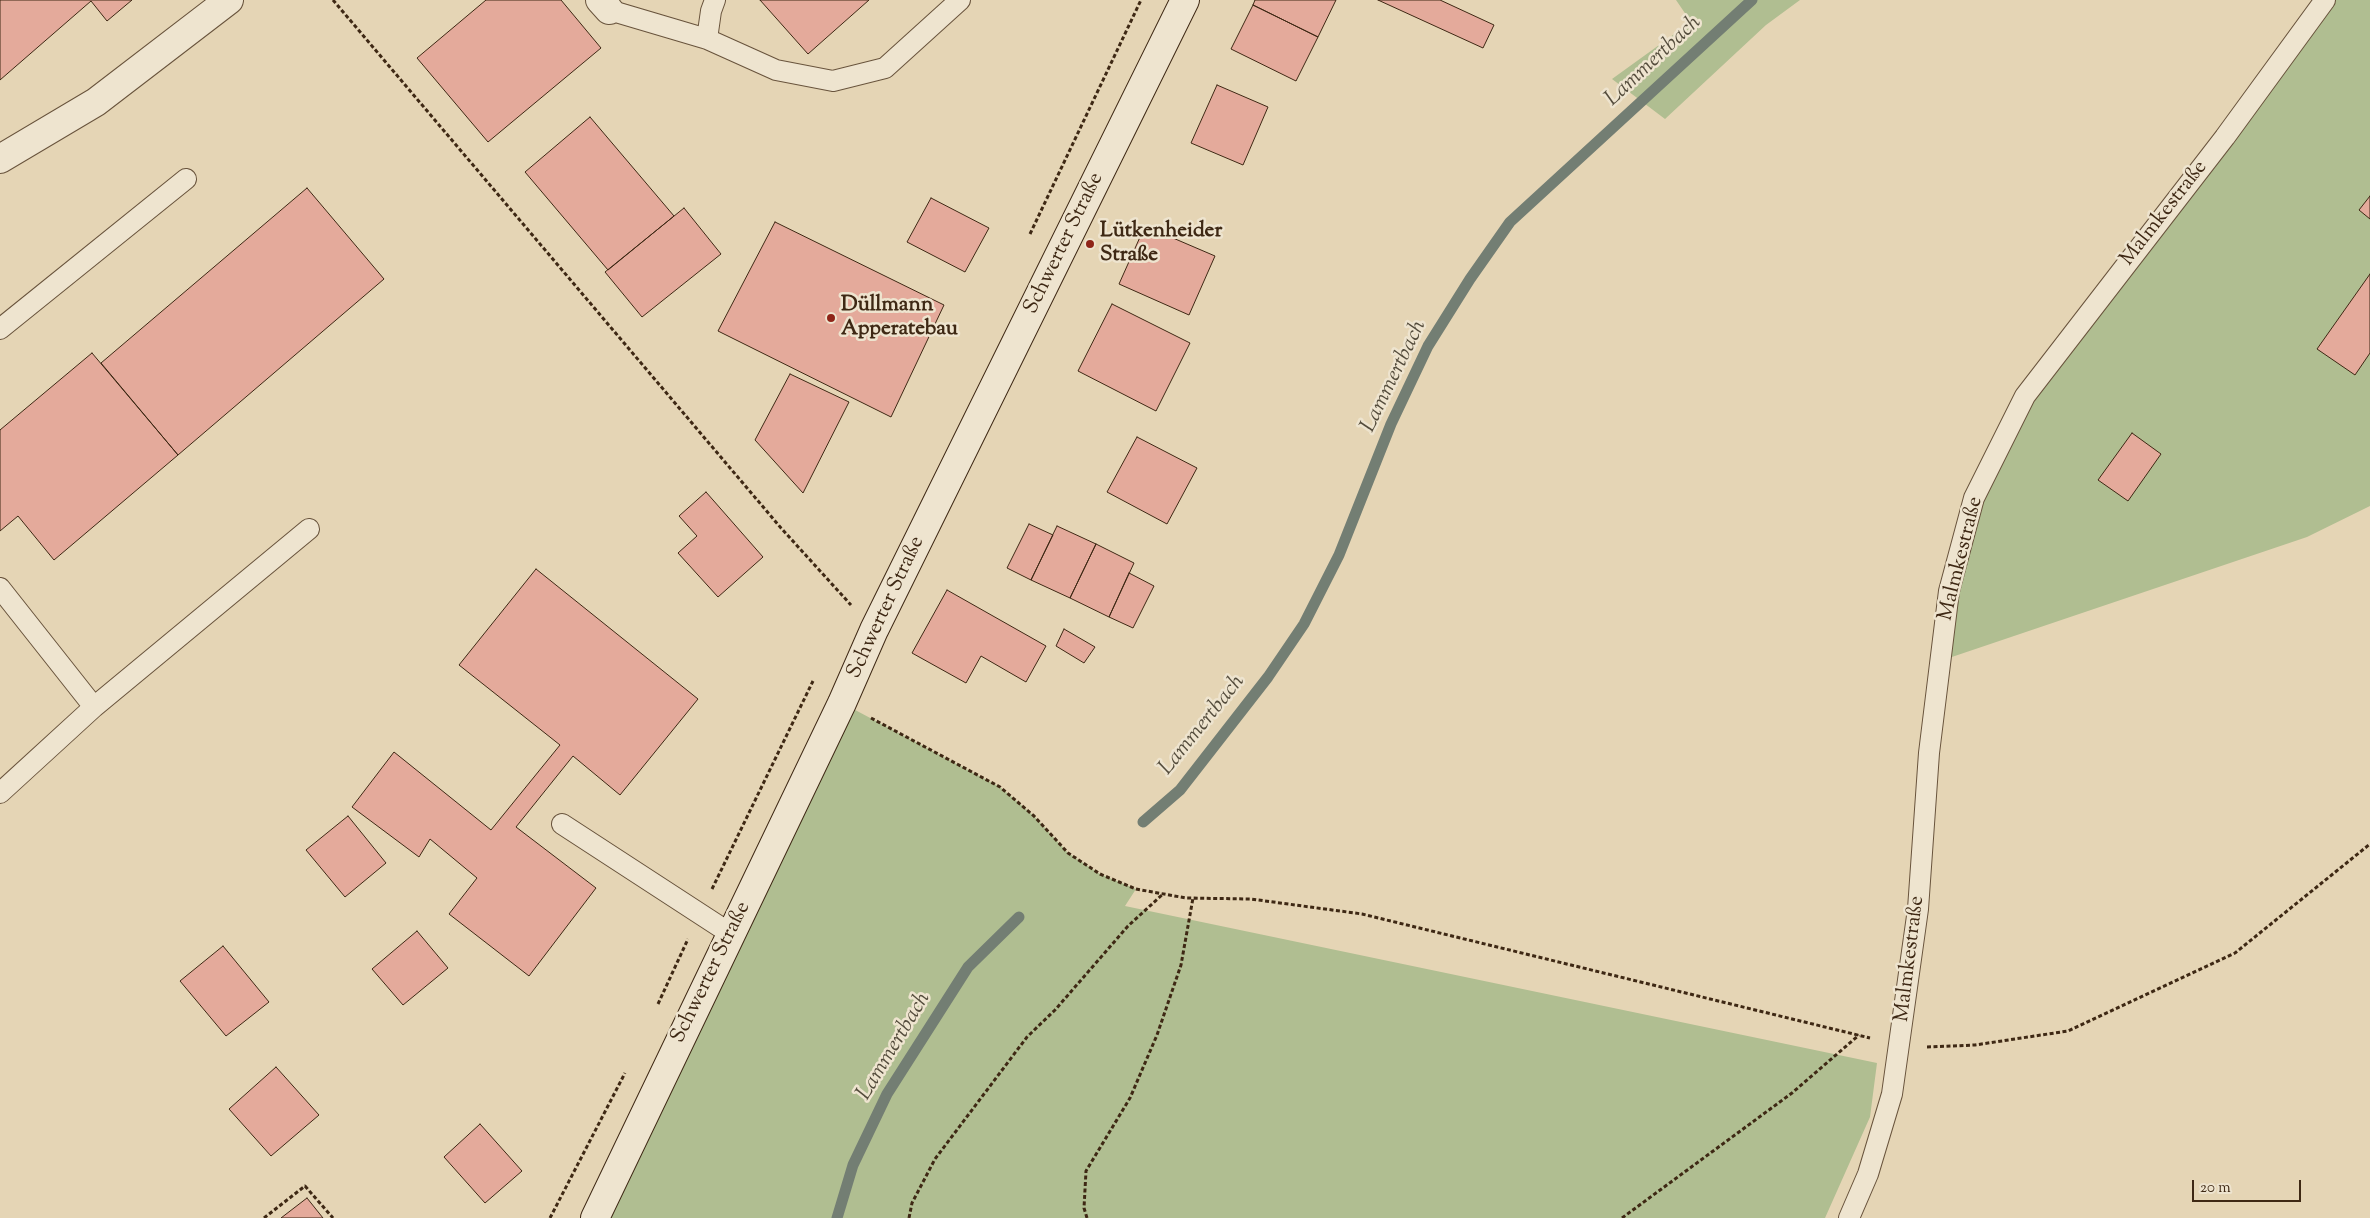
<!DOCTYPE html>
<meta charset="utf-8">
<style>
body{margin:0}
#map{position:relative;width:2370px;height:1218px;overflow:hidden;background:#e5d5b5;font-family:"Sorts Mill Goudy",serif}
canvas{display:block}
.scale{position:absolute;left:2192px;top:1180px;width:109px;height:22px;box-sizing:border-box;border:2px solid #3e2814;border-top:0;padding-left:6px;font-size:15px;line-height:18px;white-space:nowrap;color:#3e2814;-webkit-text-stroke:4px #eee4cf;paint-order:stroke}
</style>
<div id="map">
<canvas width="2370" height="1218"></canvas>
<div class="scale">20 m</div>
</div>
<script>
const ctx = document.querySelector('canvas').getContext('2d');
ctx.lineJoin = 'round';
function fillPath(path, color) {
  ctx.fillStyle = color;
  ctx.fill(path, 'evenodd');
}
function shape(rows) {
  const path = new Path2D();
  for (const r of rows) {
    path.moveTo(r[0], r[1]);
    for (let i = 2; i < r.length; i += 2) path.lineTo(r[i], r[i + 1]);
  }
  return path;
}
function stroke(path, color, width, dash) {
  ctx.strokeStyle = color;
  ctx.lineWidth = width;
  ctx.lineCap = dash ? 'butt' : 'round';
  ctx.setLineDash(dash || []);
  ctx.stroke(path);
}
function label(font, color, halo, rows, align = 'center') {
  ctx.font = font + ' "Sorts Mill Goudy",serif';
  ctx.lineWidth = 5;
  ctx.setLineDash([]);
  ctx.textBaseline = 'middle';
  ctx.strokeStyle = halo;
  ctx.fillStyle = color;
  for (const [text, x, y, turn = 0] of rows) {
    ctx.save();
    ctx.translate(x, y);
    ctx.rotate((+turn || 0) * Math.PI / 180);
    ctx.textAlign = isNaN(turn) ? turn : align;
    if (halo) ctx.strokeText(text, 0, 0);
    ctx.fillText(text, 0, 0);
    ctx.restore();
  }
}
const green = shape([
 [1676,0,1800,0,1766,25,1665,119,1612,79,1691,22],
 [2325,0,2370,0,2370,506,2307,537,1940,661,1974,498,2025,396],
 [842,703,1000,787,1034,816,1068,853,1100,874,1136,889,1125,906,1877,1063,1870,1117,1825,1218,595,1218]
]);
const stream = shape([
 [1143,822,1180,790,1268,677,1304,624,1339,555,1391,424,1428,346,1470,279,1510,222,1752,0],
 [837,1218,853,1165,887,1094,968,967,1019,917]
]);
const building = shape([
 [0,0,132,0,107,21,91,1,0,80,0,0],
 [486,0,561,0,601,48,488,142,417,58,486,0],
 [760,0,869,0,808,54,760,0],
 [1255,0,1336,0,1318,37,1253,5,1255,0],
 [1378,0,1440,0,1494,25,1483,48,1378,0],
 [1253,5,1318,37,1296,81,1231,49,1253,5],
 [1217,85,1268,107,1243,165,1191,143,1217,85],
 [590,117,674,216,608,270,525,172,590,117],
 [307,188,384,279,178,455,101,363,307,188],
 [2370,196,2370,219,2359,210,2370,196],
 [931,198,989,228,965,272,907,242,931,198],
 [684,208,721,254,642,317,605,272,684,208],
 [775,222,944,305,891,417,718,331,775,222],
 [1145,226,1215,256,1189,315,1119,284,1145,226],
 [2370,274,2370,353,2355,375,2317,349,2370,274],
 [1112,304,1190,343,1156,411,1078,371,1112,304],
 [92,353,178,455,54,560,18,516,0,531,0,430,92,353],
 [790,374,849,402,803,493,755,440,790,374],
 [2132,433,2161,454,2128,501,2098,480,2132,433],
 [1137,437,1197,468,1167,524,1107,492,1137,437],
 [706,492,763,557,718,597,678,553,697,536,679,516,706,492],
 [1029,524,1053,535,1031,580,1007,568,1029,524],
 [1057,526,1096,544,1070,598,1031,580,1057,526],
 [1096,544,1134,563,1109,617,1070,598,1096,544],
 [536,569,698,699,620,795,573,756,516,827,596,888,529,976,449,914,477,878,430,839,419,857,352,807,394,752,491,830,560,745,459,665,536,569],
 [1129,573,1154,586,1133,628,1109,617,1129,573],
 [947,590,1046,646,1026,682,981,656,966,683,912,653,947,590],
 [1064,629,1095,647,1084,663,1056,646,1064,629],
 [348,816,386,863,345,897,306,850,348,816],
 [417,931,448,968,403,1005,372,969,417,931],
 [223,946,269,1002,226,1036,180,981,223,946],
 [276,1067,319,1115,271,1156,229,1109,276,1067],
 [480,1124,522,1171,485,1203,444,1157,480,1124],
 [307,1198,323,1218,281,1218,307,1198]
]);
const path = shape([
 [333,0,781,528,851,605],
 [1030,234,1141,0],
 [871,718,1000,787,1034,816,1068,853,1100,874,1136,889,1186,898,1251,899,1362,914,1870,1038],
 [712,889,813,681],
 [658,1004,688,939],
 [1927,1047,1975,1045,2068,1031,2235,953,2370,844],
 [264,1218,305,1186,333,1218],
 [550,1218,625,1073],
 [909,1218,912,1203,935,1159,1027,1037,1055,1010,1128,926,1163,894],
 [1087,1218,1084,1208,1086,1171,1130,1098,1157,1035,1181,965,1193,898],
 [1622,1218,1792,1093,1859,1035]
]);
const lane = shape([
 [609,10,707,39,776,70,833,81,885,68,960,0],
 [707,39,711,11,715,0],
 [0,329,186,179],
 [0,588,94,707,0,793],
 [94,707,309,529],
 [562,824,731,934],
 [1849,1218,1868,1174,1892,1094,1918,909,1929,753,1949,591,1974,498,2025,396,2225,137,2325,0]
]);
const street = shape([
 [600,0,609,10],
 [0,159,96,102,229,0]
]);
const secondary = shape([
 [595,1218,842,703,874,630,1185,0]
]);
const markers = [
 [1090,244,5,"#8f2418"],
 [831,318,5,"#8f2418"]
];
const streetNames = [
 ["Malmkestraße",2165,214,-52],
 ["Schwerter Straße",1065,244,-64],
 ["Malmkestraße",1962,559,-76],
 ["Schwerter Straße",887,608,-65],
 ["Malmkestraße",1911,959,-83],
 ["Schwerter Straße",712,973,-64]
];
const poiNames = [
 ["Lütkenheider",1100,232],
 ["Straße",1100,256],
 ["Düllmann",841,306],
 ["Apperatebau",841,330]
];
const waterNames = [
 ["Lammertbach",1654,62,-43],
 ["Lammertbach",1395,377,-64],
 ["Lammertbach",1203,726,-51],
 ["Lammertbach",895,1047,-59]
];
fillPath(green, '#b0be91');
stroke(stream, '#737e73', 11);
fillPath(building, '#e4aa9b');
stroke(building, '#3e2814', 1);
stroke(lane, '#68533c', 22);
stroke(street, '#68533c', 30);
stroke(secondary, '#3e2814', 30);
stroke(path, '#3e2814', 3, [4, 2.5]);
stroke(lane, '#eee4cf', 20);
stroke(street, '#eee4cf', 28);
stroke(secondary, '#eee4cf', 28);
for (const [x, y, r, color] of markers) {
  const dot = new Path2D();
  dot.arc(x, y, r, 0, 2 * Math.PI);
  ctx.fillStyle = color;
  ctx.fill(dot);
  stroke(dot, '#eee4cf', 2);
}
label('21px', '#3e2814', '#eee4cf', streetNames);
label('bold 21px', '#3e2814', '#eee4cf', poiNames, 'left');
label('italic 22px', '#544c3c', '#eee4cf', waterNames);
</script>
